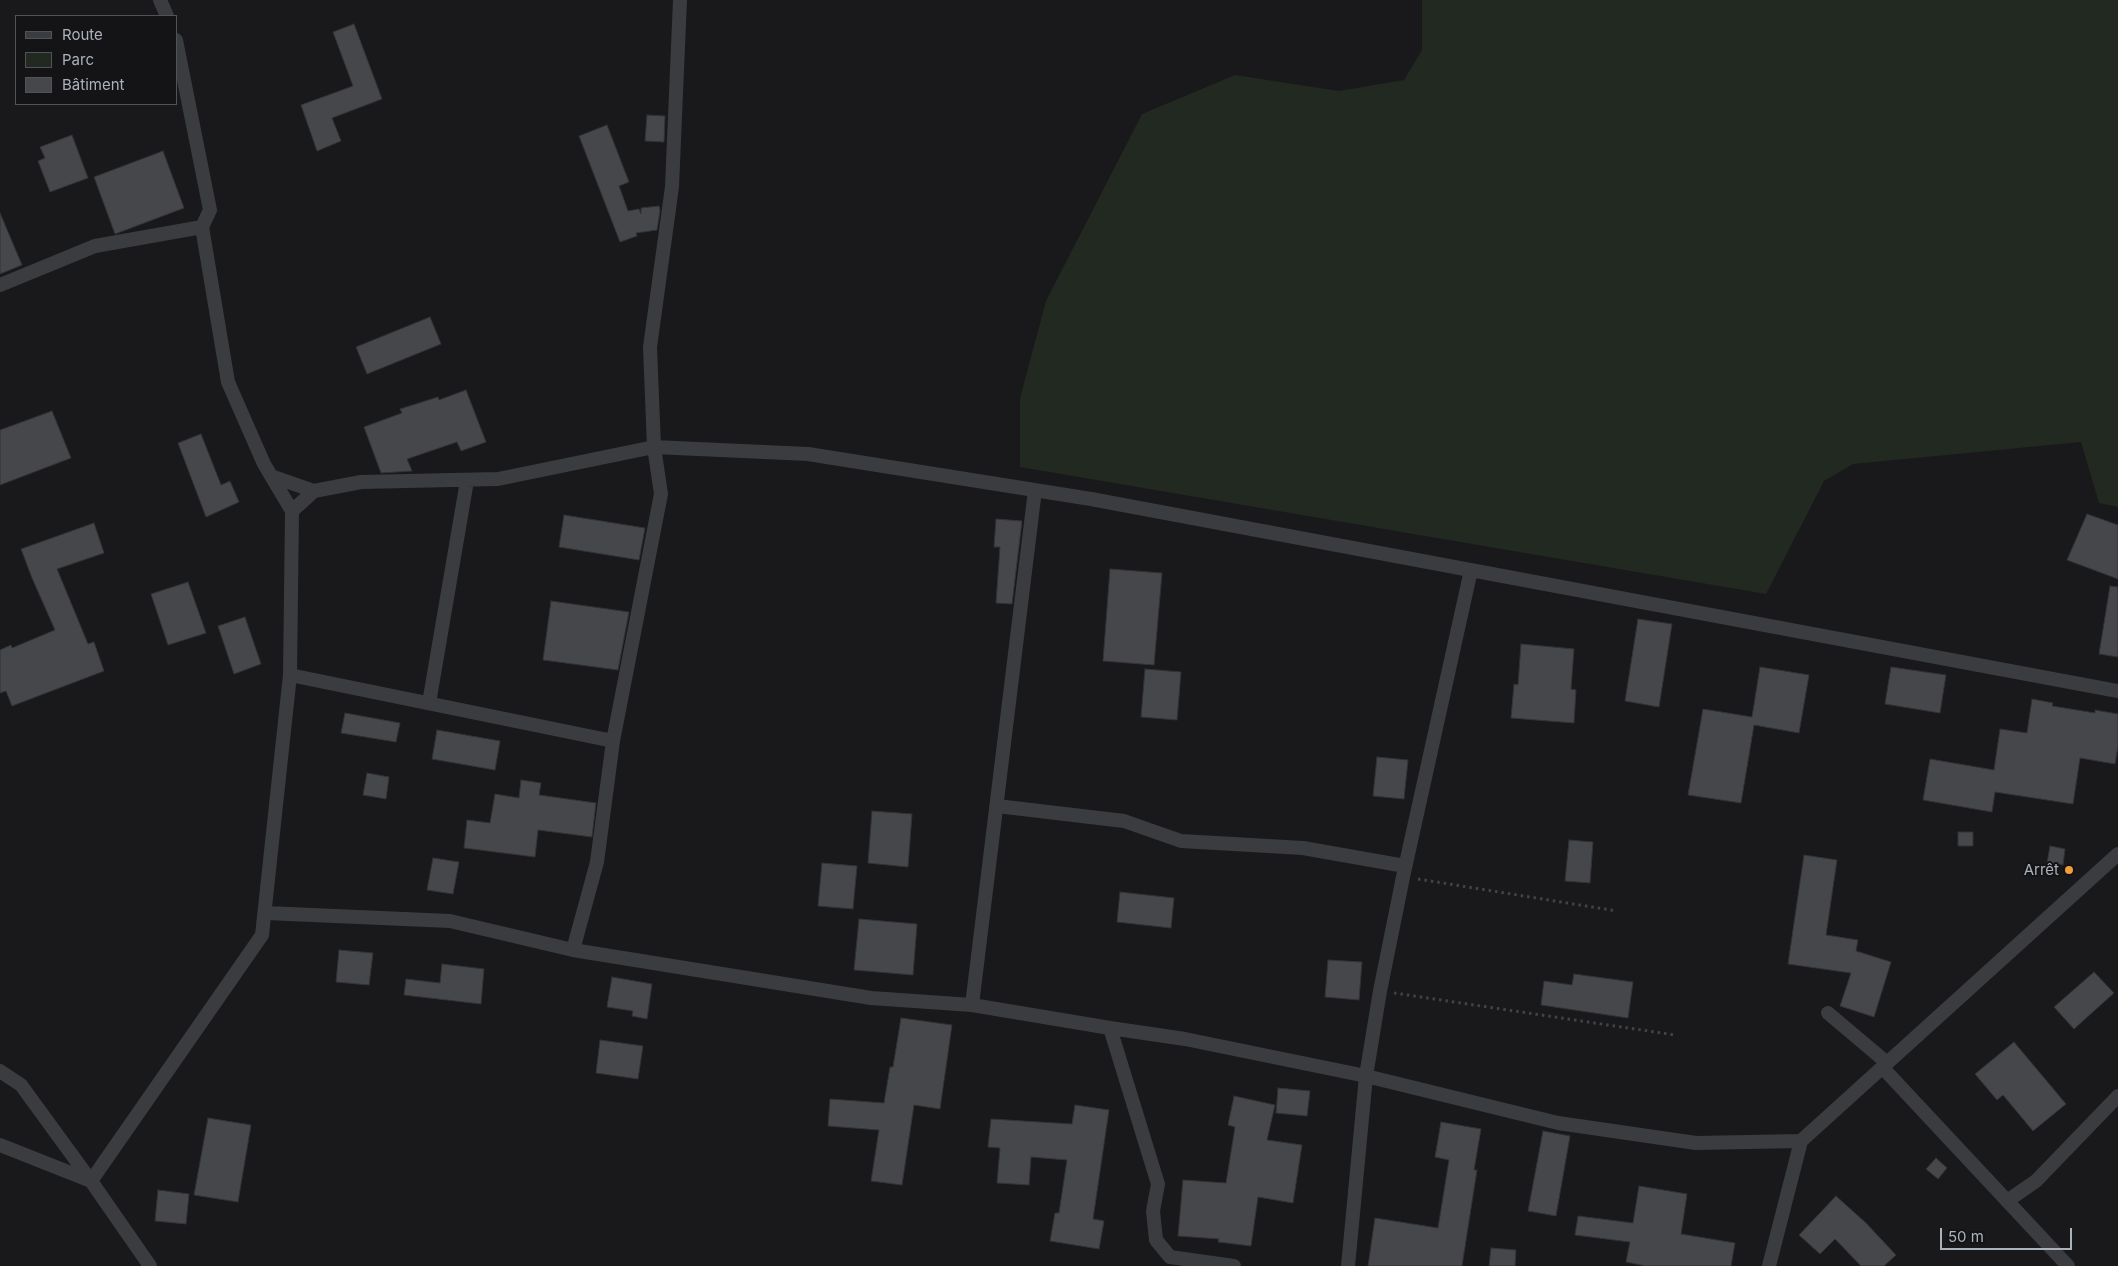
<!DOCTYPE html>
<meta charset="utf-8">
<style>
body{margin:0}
#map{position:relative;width:2118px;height:1266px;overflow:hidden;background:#19191b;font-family:Inter,sans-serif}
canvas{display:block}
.legend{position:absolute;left:15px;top:15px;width:162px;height:90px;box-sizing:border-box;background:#141416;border:1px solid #505358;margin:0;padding:6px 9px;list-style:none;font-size:15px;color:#abb2bb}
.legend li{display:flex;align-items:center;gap:10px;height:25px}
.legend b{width:25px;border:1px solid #505358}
.scale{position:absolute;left:1940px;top:1228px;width:132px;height:22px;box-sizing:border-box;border:2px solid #abb2bb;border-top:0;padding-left:6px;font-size:15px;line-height:18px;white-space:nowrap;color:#abb2bb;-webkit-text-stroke:4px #141416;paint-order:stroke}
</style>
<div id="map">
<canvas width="2118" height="1266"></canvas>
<ul class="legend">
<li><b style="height:6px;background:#3a3c40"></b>Route</li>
<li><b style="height:14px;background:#212921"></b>Parc</li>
<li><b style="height:14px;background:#45474b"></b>Bâtiment</li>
</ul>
<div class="scale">50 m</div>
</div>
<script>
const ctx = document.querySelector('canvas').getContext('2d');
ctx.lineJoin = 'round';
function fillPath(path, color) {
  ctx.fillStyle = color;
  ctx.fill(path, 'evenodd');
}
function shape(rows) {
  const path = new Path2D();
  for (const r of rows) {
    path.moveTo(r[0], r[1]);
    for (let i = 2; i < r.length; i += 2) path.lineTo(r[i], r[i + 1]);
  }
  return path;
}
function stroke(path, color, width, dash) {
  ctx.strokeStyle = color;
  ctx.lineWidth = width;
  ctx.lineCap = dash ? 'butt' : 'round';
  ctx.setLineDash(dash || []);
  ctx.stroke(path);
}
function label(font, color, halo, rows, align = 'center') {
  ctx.font = font + ' Inter,sans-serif';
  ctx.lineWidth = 4;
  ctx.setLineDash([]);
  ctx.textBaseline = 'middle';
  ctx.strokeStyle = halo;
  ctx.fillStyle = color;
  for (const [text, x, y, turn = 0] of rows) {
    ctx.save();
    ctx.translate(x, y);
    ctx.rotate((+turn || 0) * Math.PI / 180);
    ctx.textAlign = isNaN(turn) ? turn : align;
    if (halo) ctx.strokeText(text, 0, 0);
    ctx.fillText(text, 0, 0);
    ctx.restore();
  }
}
const green = shape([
 [1422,0,2118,0,2118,507,2099,503,2081,442,1853,464,1824,481,1766,594,1020,467,1020,398,1046,301,1142,114,1235,75,1339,91,1404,80,1422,50]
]);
const building = shape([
 [354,24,382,99,332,118,341,141,317,151,301,105,353,86,333,32,354,24],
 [647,115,665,116,664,142,645,141,647,115],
 [607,125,629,182,619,186,628,211,639,209,641,214,641,208,659,206,660,211,657,230,636,233,637,236,620,242,579,136,607,125],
 [72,135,88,178,50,192,38,161,45,158,40,147,72,135],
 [163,151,184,208,115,234,94,177,163,151],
 [0,213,22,265,0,274,0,213],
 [430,317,441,344,367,374,356,347,430,317],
 [466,390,486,442,461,451,457,442,407,459,412,471,381,473,364,427,402,413,400,409,438,397,439,400,466,390],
 [52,411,71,458,0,485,0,430,52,411],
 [201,434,221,485,230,481,239,502,206,517,178,443,201,434],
 [2087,514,2118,525,2118,579,2067,560,2087,514],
 [564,515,645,528,639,560,559,547,564,515],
 [996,519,1022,521,1012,604,996,603,1000,547,994,547,996,519],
 [94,523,104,553,57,569,88,644,94,642,104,671,12,706,6,691,0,693,0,650,11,645,12,648,55,630,32,578,21,549,94,523],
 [1110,569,1162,573,1154,665,1103,661,1110,569],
 [188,582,206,633,168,645,151,594,188,582],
 [2110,586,2118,587,2118,657,2099,654,2110,586],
 [551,601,629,612,618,670,543,660,551,601],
 [245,617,261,664,234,674,218,626,245,617],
 [1638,619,1672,624,1659,707,1625,701,1638,619],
 [1521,644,1574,649,1571,689,1576,690,1574,723,1511,718,1514,684,1518,685,1521,644],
 [1760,667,1809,675,1799,733,1754,725,1741,803,1688,795,1703,709,1752,717,1760,667],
 [1891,667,1946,675,1940,713,1885,704,1891,667],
 [1145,669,1181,672,1177,720,1141,717,1145,669],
 [2032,699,2053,703,2052,706,2095,713,2095,710,2118,714,2118,746,2115,764,2080,758,2073,804,1995,792,1992,812,1923,800,1930,759,1994,770,2000,729,2027,733,2032,699],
 [345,713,400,723,396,742,341,733,345,713],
 [437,730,500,741,495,770,432,759,437,730],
 [1377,757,1408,760,1404,799,1373,796,1377,757],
 [367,773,389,777,386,799,363,795,367,773],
 [521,780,541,783,539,795,596,803,592,837,538,830,535,857,464,848,467,820,490,823,495,794,519,798,521,780],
 [872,811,912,814,908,867,868,863,872,811],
 [1958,832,1973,832,1973,846,1958,846,1958,832],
 [1569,840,1593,842,1590,883,1565,881,1569,840],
 [2050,846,2065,849,2063,865,2047,863,2050,846],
 [1804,855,1837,860,1826,935,1858,940,1856,951,1891,962,1874,1017,1840,1006,1851,973,1788,964,1804,855],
 [433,858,459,862,453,894,427,890,433,858],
 [822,863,857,866,853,909,818,906,822,863],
 [1120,892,1174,898,1171,928,1117,922,1120,892],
 [859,919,917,924,913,975,854,970,859,919],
 [339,950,373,953,369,985,336,982,339,950],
 [1328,960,1362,962,1359,1000,1325,997,1328,960],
 [442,964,484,969,481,1004,404,995,406,979,440,983,442,964],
 [2094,972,2114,993,2074,1029,2054,1007,2094,972],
 [1574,974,1633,982,1628,1018,1541,1005,1544,981,1572,985,1574,974],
 [612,977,652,984,647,1019,632,1016,633,1011,607,1007,612,977],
 [901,1018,952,1025,940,1109,914,1105,902,1185,871,1181,879,1130,828,1126,830,1099,884,1103,890,1067,893,1067,901,1018],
 [600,1040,643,1046,638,1079,596,1073,600,1040],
 [2014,1042,2066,1104,2033,1131,2003,1095,1997,1100,1975,1074,2014,1042],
 [1278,1088,1310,1091,1307,1116,1276,1113,1278,1088],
 [1234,1096,1275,1105,1267,1140,1302,1145,1293,1203,1258,1197,1251,1246,1218,1242,1219,1239,1178,1236,1183,1180,1226,1183,1235,1127,1228,1125,1234,1096],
 [1075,1105,1109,1110,1093,1219,1104,1221,1099,1249,1050,1241,1055,1213,1059,1213,1067,1160,1031,1157,1029,1185,997,1183,1000,1148,988,1147,991,1119,1072,1124,1075,1105],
 [208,1118,251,1125,238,1202,194,1195,208,1118],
 [1441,1122,1481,1129,1474,1170,1477,1170,1462,1266,1368,1266,1375,1218,1438,1228,1449,1160,1435,1157,1441,1122],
 [1543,1131,1570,1136,1556,1216,1528,1211,1543,1131],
 [1936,1158,1947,1168,1938,1179,1926,1169,1936,1158],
 [1639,1186,1687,1194,1681,1234,1735,1243,1731,1266,1646,1266,1626,1262,1630,1242,1575,1235,1578,1216,1633,1223,1639,1186],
 [158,1190,189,1194,186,1224,155,1221,158,1190],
 [1836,1196,1866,1223,1896,1255,1884,1266,1861,1266,1835,1239,1820,1254,1799,1235,1836,1196],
 [1491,1248,1516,1250,1515,1266,1489,1266,1491,1248]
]);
const path = shape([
 [1418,879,1617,911],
 [1394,993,1675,1035]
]);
const street = shape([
 [160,0,167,16],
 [176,40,210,210,202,227,228,382,264,464,292,511],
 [0,285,95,246,202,227],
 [271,476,314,491],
 [290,675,613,741],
 [429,703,467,481],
 [997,806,1124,821,1181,841,1303,848,1405,866],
 [266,913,450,921,573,950,871,998,972,1005,1110,1028,1158,1184,1153,1211,1156,1240,1170,1257,1234,1266],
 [573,950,597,862,613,741,661,494,654,447,650,347,672,187,680,0],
 [972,1005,1035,490],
 [1828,1013,1886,1062,1882,1067,2068,1266],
 [1110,1028,1185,1039,1366,1076,1380,991,1403,877,1471,570],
 [0,1071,21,1085,91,1181,262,935,290,675,292,511,314,491,361,482,498,479,654,447,808,454,1091,499,2118,691],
 [0,1145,91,1181,150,1266],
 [2007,1201,2036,1181,2118,1096],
 [1348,1266,1366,1076,1558,1123,1696,1143,1801,1141],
 [1769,1266,1801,1141,2118,854]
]);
const markers = [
 [2069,870,5,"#f29f3a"]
];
const poiNames = [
 ["Arrêt",2059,870]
];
fillPath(green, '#212921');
fillPath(building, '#45474b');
stroke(building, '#333337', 1);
stroke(path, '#404347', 3, [2.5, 4]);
stroke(street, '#3a3c40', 14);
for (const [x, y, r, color] of markers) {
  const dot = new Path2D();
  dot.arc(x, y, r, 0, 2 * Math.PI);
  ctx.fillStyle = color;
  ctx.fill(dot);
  stroke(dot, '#141416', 2);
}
label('15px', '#abb2bb', '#141416', poiNames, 'right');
</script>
